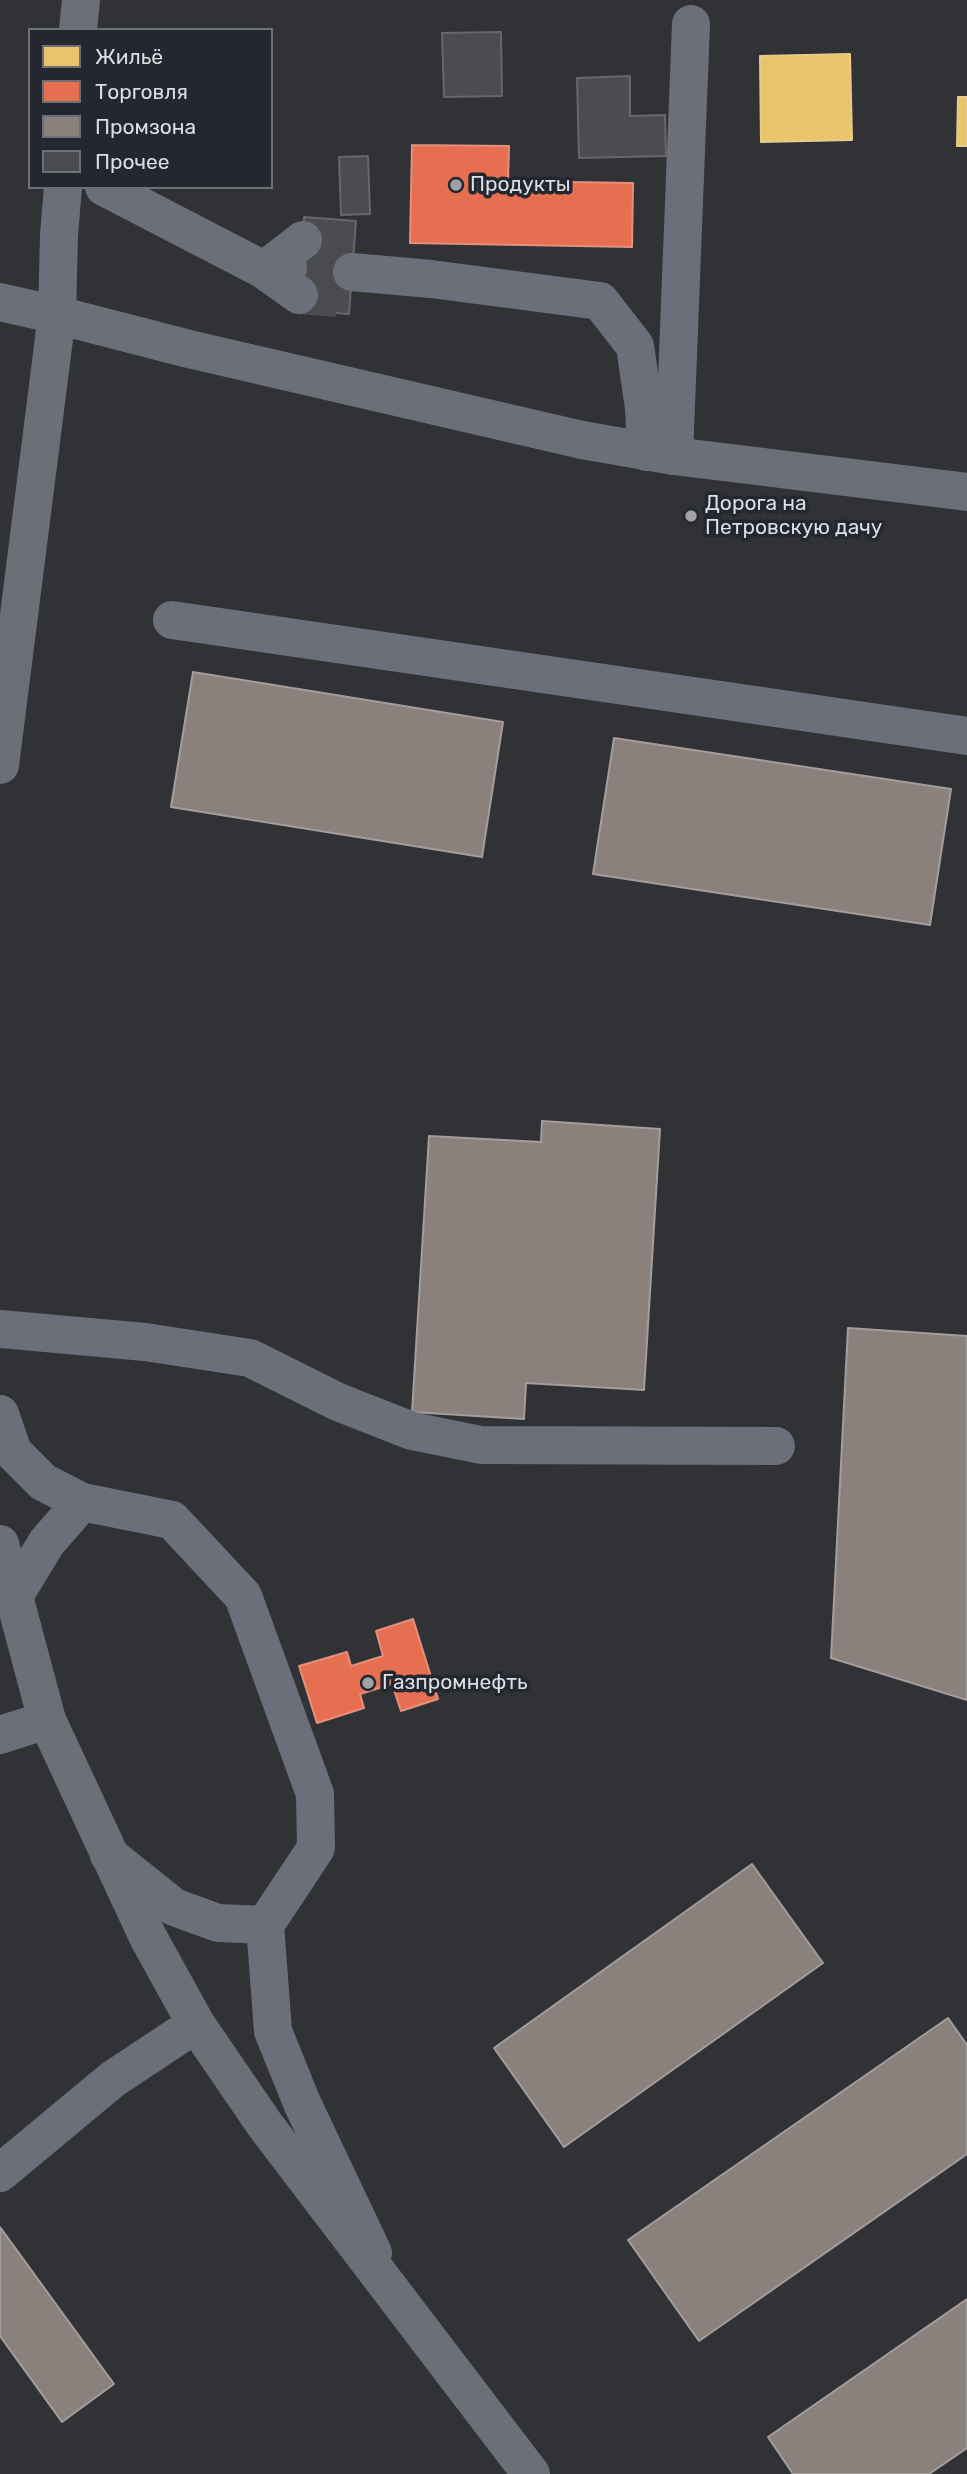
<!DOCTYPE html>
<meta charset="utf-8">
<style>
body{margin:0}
#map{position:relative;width:967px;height:2474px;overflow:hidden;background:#313236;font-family:Rubik,sans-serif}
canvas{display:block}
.legend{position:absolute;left:28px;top:28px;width:245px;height:161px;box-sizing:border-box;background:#24272f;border:2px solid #6e7077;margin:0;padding:9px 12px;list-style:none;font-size:21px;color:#dcdee3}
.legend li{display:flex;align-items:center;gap:14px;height:35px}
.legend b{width:35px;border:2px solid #6e7077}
</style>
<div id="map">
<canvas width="967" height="2474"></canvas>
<ul class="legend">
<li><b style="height:19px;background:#e9c46a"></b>Жильё</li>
<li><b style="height:19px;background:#e76f51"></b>Торговля</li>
<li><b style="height:19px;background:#8a817c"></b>Промзона</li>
<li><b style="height:19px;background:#4b4c4f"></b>Прочее</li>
</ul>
</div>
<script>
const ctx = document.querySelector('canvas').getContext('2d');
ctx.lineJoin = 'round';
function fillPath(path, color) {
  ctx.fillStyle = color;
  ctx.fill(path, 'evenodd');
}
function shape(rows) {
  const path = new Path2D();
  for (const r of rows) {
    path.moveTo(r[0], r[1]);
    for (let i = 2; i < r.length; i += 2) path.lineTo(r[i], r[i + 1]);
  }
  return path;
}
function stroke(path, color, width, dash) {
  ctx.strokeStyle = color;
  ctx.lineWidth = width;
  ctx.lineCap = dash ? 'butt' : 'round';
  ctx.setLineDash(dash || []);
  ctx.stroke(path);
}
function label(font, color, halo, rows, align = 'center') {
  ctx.font = font + ' Rubik,sans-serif';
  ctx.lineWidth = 7;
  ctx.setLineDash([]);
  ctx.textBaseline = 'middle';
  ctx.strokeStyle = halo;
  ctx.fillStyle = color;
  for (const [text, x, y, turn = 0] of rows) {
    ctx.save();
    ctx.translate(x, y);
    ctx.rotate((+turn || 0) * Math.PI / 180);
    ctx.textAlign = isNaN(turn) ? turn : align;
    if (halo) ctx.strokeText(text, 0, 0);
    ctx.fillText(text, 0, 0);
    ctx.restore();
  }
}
const homes = shape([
 [850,54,852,140,761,142,760,56,850,54],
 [958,97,967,97,967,146,957,146,958,97]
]);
const shops = shape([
 [412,145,509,146,508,181,633,183,632,247,410,243,412,145],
 [413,1619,438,1699,401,1711,392,1684,360,1694,364,1708,317,1723,299,1666,347,1652,351,1666,383,1656,376,1631,413,1619]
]);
const industry = shape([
 [193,672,503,722,482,857,171,807,193,672],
 [614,738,951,789,930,925,593,874,614,738],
 [542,1121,660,1129,644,1390,526,1383,524,1419,412,1412,429,1136,541,1142,542,1121],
 [848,1328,967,1336,967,1700,831,1658,848,1328],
 [752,1864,823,1963,564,2147,494,2048,752,1864],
 [948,2018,967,2045,967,2154,699,2341,628,2240,948,2018],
 [0,2227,114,2384,62,2422,0,2336,0,2227],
 [967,2299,967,2448,929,2474,793,2474,768,2437,967,2299]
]);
const building = shape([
 [501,32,502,96,444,97,442,33,501,32],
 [630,76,630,116,665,115,666,156,579,158,577,78,630,76],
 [368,156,370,214,341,215,339,157,368,156],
 [304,217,356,221,349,314,298,310,304,217]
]);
const minorTunnel = shape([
 [303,240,354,244],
 [301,267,352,272],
 [299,295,350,299]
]);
const minor = shape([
 [78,30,81,0],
 [104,187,264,270,303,240],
 [288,268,264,270,299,295],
 [352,272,431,279,600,301,635,346,644,408,646,452],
 [0,302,57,315,59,235,63,187],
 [674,456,691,24],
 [172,620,967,736],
 [0,1329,145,1342,250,1358,338,1402,412,1431,481,1445,776,1446],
 [0,1414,13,1452,43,1482,82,1502,172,1520,243,1596,315,1794,316,1848,265,1925,273,2031,302,2103,373,2253],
 [13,1598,47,1542,82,1502],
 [0,1735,47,1720],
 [109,1855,174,1907,218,1923,265,1925],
 [0,2173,113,2079,196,2024]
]);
const major = shape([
 [0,765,57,315,189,349,582,440,674,456,967,492],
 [0,1544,47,1720,148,1937,196,2024,265,2125,531,2474]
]);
const markers = [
 [456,185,7,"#a0a2a6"],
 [691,516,7,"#a0a2a6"],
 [368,1683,7,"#a0a2a6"]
];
const poiNames = [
 ["Продукты",470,185],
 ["Дорога на",705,504],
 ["Петровскую дачу",705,528],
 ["Газпромнефть",382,1683]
];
fillPath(homes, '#e9c46a');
stroke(homes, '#e5cc8e', 2);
fillPath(shops, '#e76f51');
stroke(shops, '#e4907d', 2);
fillPath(industry, '#8a817c');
stroke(industry, '#a39d9b', 2);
fillPath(building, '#4b4c4f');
stroke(building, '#65676a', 2);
stroke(minorTunnel, '#4b4c50', 38, [38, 19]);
stroke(minor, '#6c6f7a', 38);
stroke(major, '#6c6e78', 38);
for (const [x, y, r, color] of markers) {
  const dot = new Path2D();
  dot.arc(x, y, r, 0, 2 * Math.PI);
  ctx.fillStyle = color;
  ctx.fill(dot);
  stroke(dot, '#24272f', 2.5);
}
label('21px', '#dcdee3', '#24272f', poiNames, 'left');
</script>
